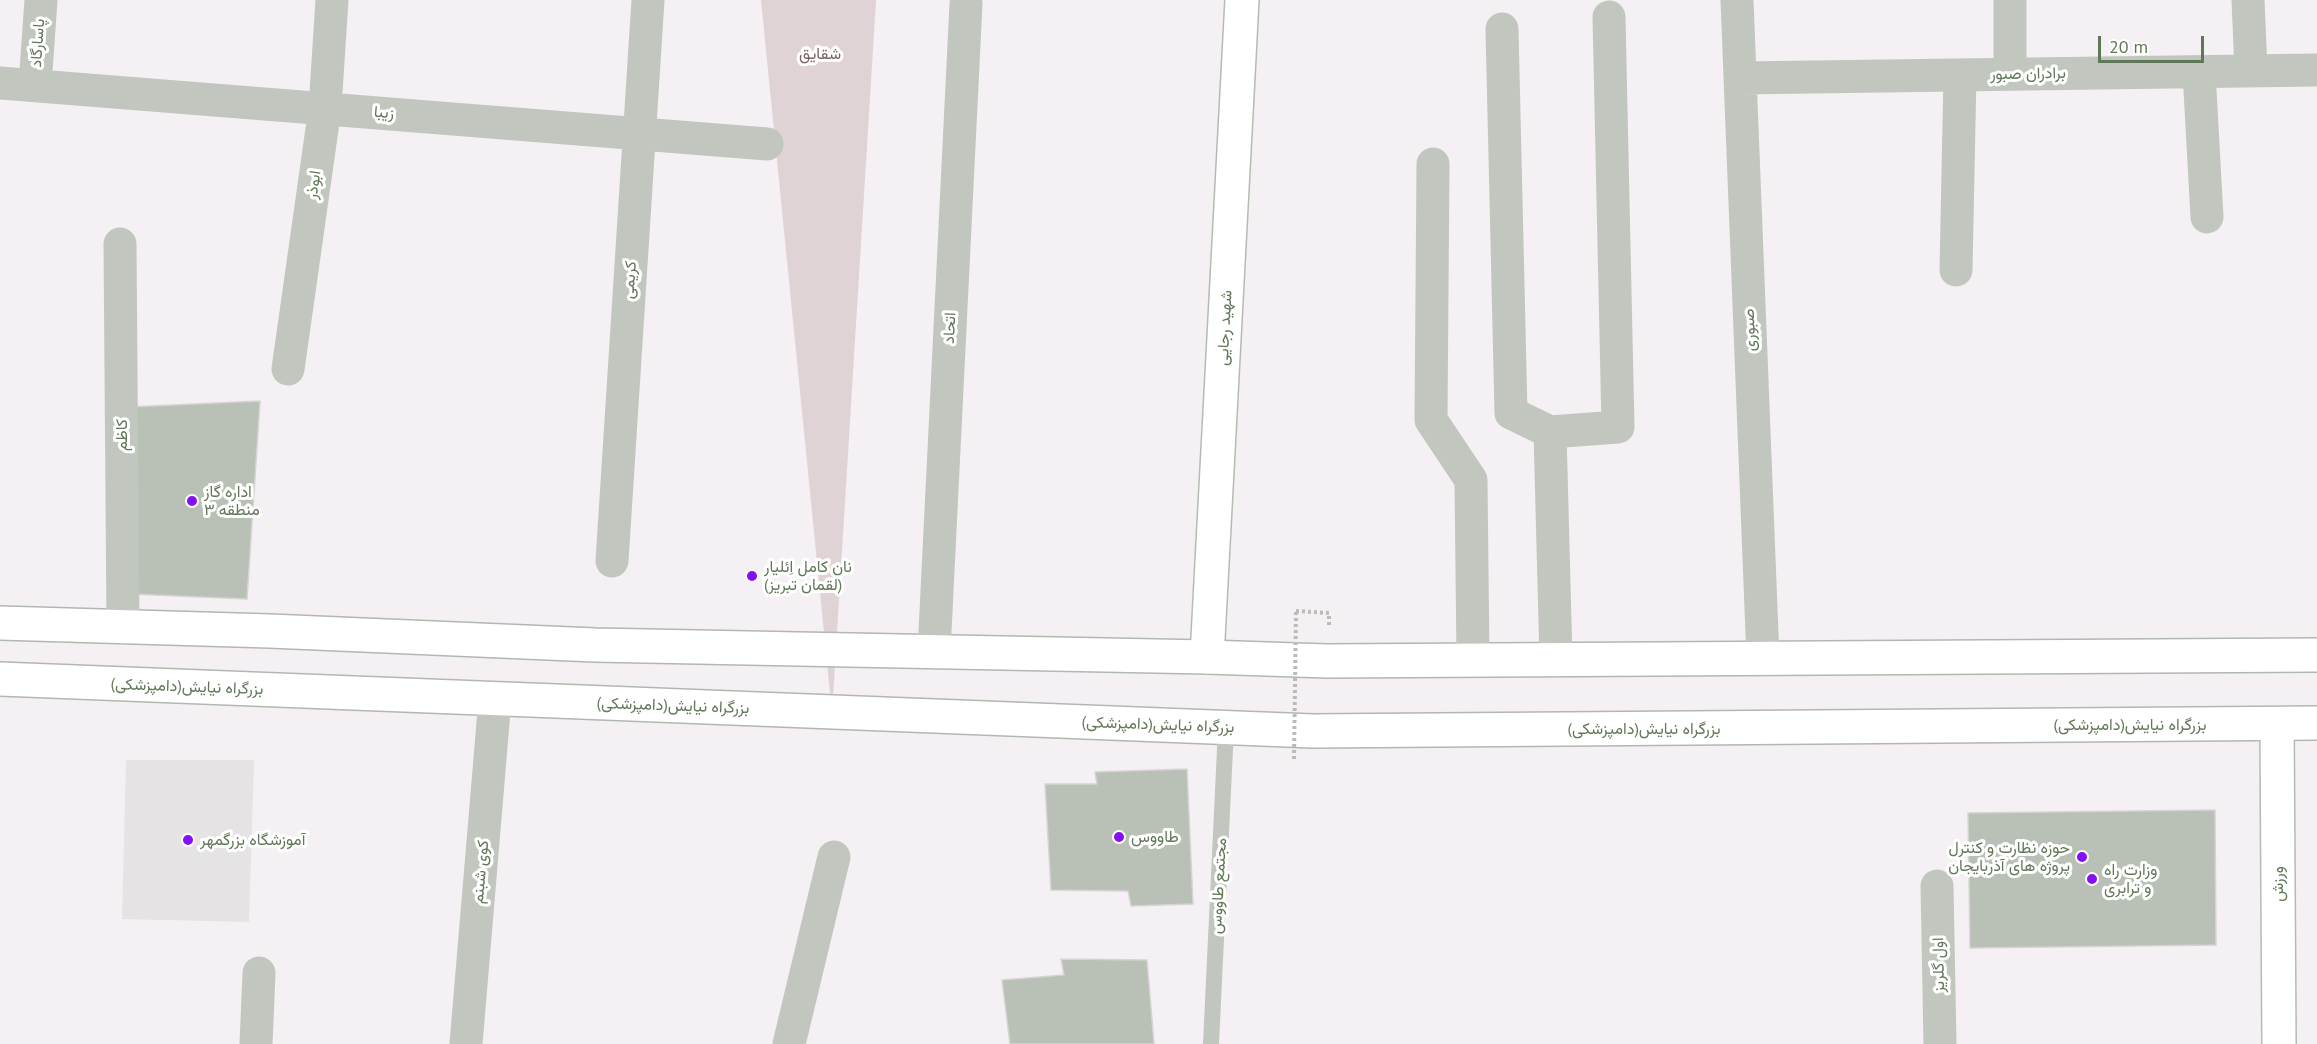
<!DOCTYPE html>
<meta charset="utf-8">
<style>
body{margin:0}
#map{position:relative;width:2317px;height:1044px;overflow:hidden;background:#f5f0f3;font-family:"PT Sans",sans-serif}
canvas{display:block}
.scale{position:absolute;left:2098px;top:36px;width:106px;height:27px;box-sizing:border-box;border:3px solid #617858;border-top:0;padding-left:8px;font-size:18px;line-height:21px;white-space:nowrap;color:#617858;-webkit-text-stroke:4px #fff;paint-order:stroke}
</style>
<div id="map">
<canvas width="2317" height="1044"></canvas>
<div class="scale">20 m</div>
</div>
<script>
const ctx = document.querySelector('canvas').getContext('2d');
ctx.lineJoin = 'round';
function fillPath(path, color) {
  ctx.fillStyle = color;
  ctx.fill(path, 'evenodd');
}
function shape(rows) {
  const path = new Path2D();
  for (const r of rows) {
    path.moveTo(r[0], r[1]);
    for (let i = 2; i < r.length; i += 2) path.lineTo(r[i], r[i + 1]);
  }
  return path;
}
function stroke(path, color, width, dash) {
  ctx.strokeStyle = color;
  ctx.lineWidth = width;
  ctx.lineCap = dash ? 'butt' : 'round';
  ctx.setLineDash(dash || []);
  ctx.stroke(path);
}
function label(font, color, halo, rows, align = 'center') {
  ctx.font = font + ' "PT Sans",Vazirmatn,sans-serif';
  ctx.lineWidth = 6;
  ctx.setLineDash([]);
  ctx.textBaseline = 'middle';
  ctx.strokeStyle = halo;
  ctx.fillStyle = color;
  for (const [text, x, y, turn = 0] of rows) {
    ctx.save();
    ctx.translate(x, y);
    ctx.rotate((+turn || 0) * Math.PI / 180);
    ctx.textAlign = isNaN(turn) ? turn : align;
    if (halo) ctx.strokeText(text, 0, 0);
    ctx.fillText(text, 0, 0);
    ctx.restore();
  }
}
const built = shape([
 [126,760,254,760,249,922,122,919]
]);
const green = shape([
 [761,0,876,0,832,713]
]);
const building = shape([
 [260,401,247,599,131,594,129,407,260,401],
 [1187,769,1193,904,1131,906,1128,891,1051,890,1045,784,1097,784,1095,772,1187,769],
 [2215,810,2216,945,1970,948,1968,813,2215,810],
 [1061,959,1147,960,1154,1044,1010,1044,1002,980,1064,975,1061,959]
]);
const path = shape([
 [1296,611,1329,613,1329,627]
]);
const lane = shape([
 [1211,1044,1226,728]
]);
const street = shape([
 [1737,0,1763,659],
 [2010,0,2010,74],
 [2248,0,2251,71],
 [1502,29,1511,413,1550,432,1556,660],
 [2199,72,2207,217],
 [1740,78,2317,70],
 [0,83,767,144],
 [35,85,41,0],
 [1433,164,1431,420,1471,480,1473,660],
 [120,244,123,627],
 [1956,270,1960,75],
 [288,369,325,108,332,0],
 [1550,432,1618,427,1609,17],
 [612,561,648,0],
 [934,652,966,4],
 [1937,886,1940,1044],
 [256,1044,259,973],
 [466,1044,495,699],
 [789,1044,834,857]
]);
const secondary = shape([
 [1207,657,1242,0],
 [2277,724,2279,1044]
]);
const highway = shape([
 [0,623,270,631,595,645,1207,657,1327,661,2317,655],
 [0,679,1313,731,2317,723]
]);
const pathBridge = shape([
 [1294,759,1296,611]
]);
const markers = [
 [192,501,6,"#8510f5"],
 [752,576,6,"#8510f5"],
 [1119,837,6,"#8510f5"],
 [188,840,6,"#8510f5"],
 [2082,857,6,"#8510f5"],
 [2092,879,6,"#8510f5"]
];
const streetNames = [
 ["پاسارگاد",38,43,-86],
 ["برادران صبور",2028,74,-1],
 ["زیبا",384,113,5],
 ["ابوذر",314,185,-82],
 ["کریمی",630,280,-86],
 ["اتحاد",950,328,-87],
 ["شهید رجایی",1225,328,-87],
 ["صبوری",1750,330,-92],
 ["کاظم",122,435,-90],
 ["بزرگراه نیایش(دامپزشکی)",187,687,2],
 ["بزرگراه نیایش(دامپزشکی)",673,706,2],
 ["بزرگراه نیایش(دامپزشکی)",1158,725,2],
 ["بزرگراه نیایش(دامپزشکی)",2130,725],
 ["بزرگراه نیایش(دامپزشکی)",1644,729],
 ["کوی شبنم",481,872,-85],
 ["ورزش",2278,884,-90],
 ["مجتمع طاووس",1219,886,-87],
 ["اول گلریز",1939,965,-91]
];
const parkNames = [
 ["شقایق",820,54]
];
const poiNames = [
 ["اداره گاز",204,492],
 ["منطقه ۳",204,510],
 ["نان کامل اِئلیار",764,567],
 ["(لقمان تبریز)",764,585],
 ["طاووس",1131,837],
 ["آموزشگاه بزرگمهر",200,840],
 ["حوزه نظارت و کنترل",2070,848,"right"],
 ["پروژه های آذربایجان",2070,866,"right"],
 ["وزارت راه",2104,870],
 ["و ترابری",2104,888]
];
fillPath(built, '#e5e3e4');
fillPath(green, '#dfd3d5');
fillPath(building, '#b9c0b5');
stroke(building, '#d6d3d5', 1.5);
stroke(secondary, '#b3bcb0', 36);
stroke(highway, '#b1b8af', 36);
stroke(path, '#b8bdb6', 4, [3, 3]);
stroke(lane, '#c1c7be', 16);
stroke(street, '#c1c7be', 33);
stroke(secondary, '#fff', 33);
stroke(highway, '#fff', 33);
stroke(pathBridge, '#b8bdb6', 4, [3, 3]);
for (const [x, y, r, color] of markers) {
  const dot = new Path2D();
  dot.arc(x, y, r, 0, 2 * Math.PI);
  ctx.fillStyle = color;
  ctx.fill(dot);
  stroke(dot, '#fff', 2);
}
label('16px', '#617858', '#fff', streetNames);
label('16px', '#7b6260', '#fff', parkNames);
label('16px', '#617858', '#fff', poiNames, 'left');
</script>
